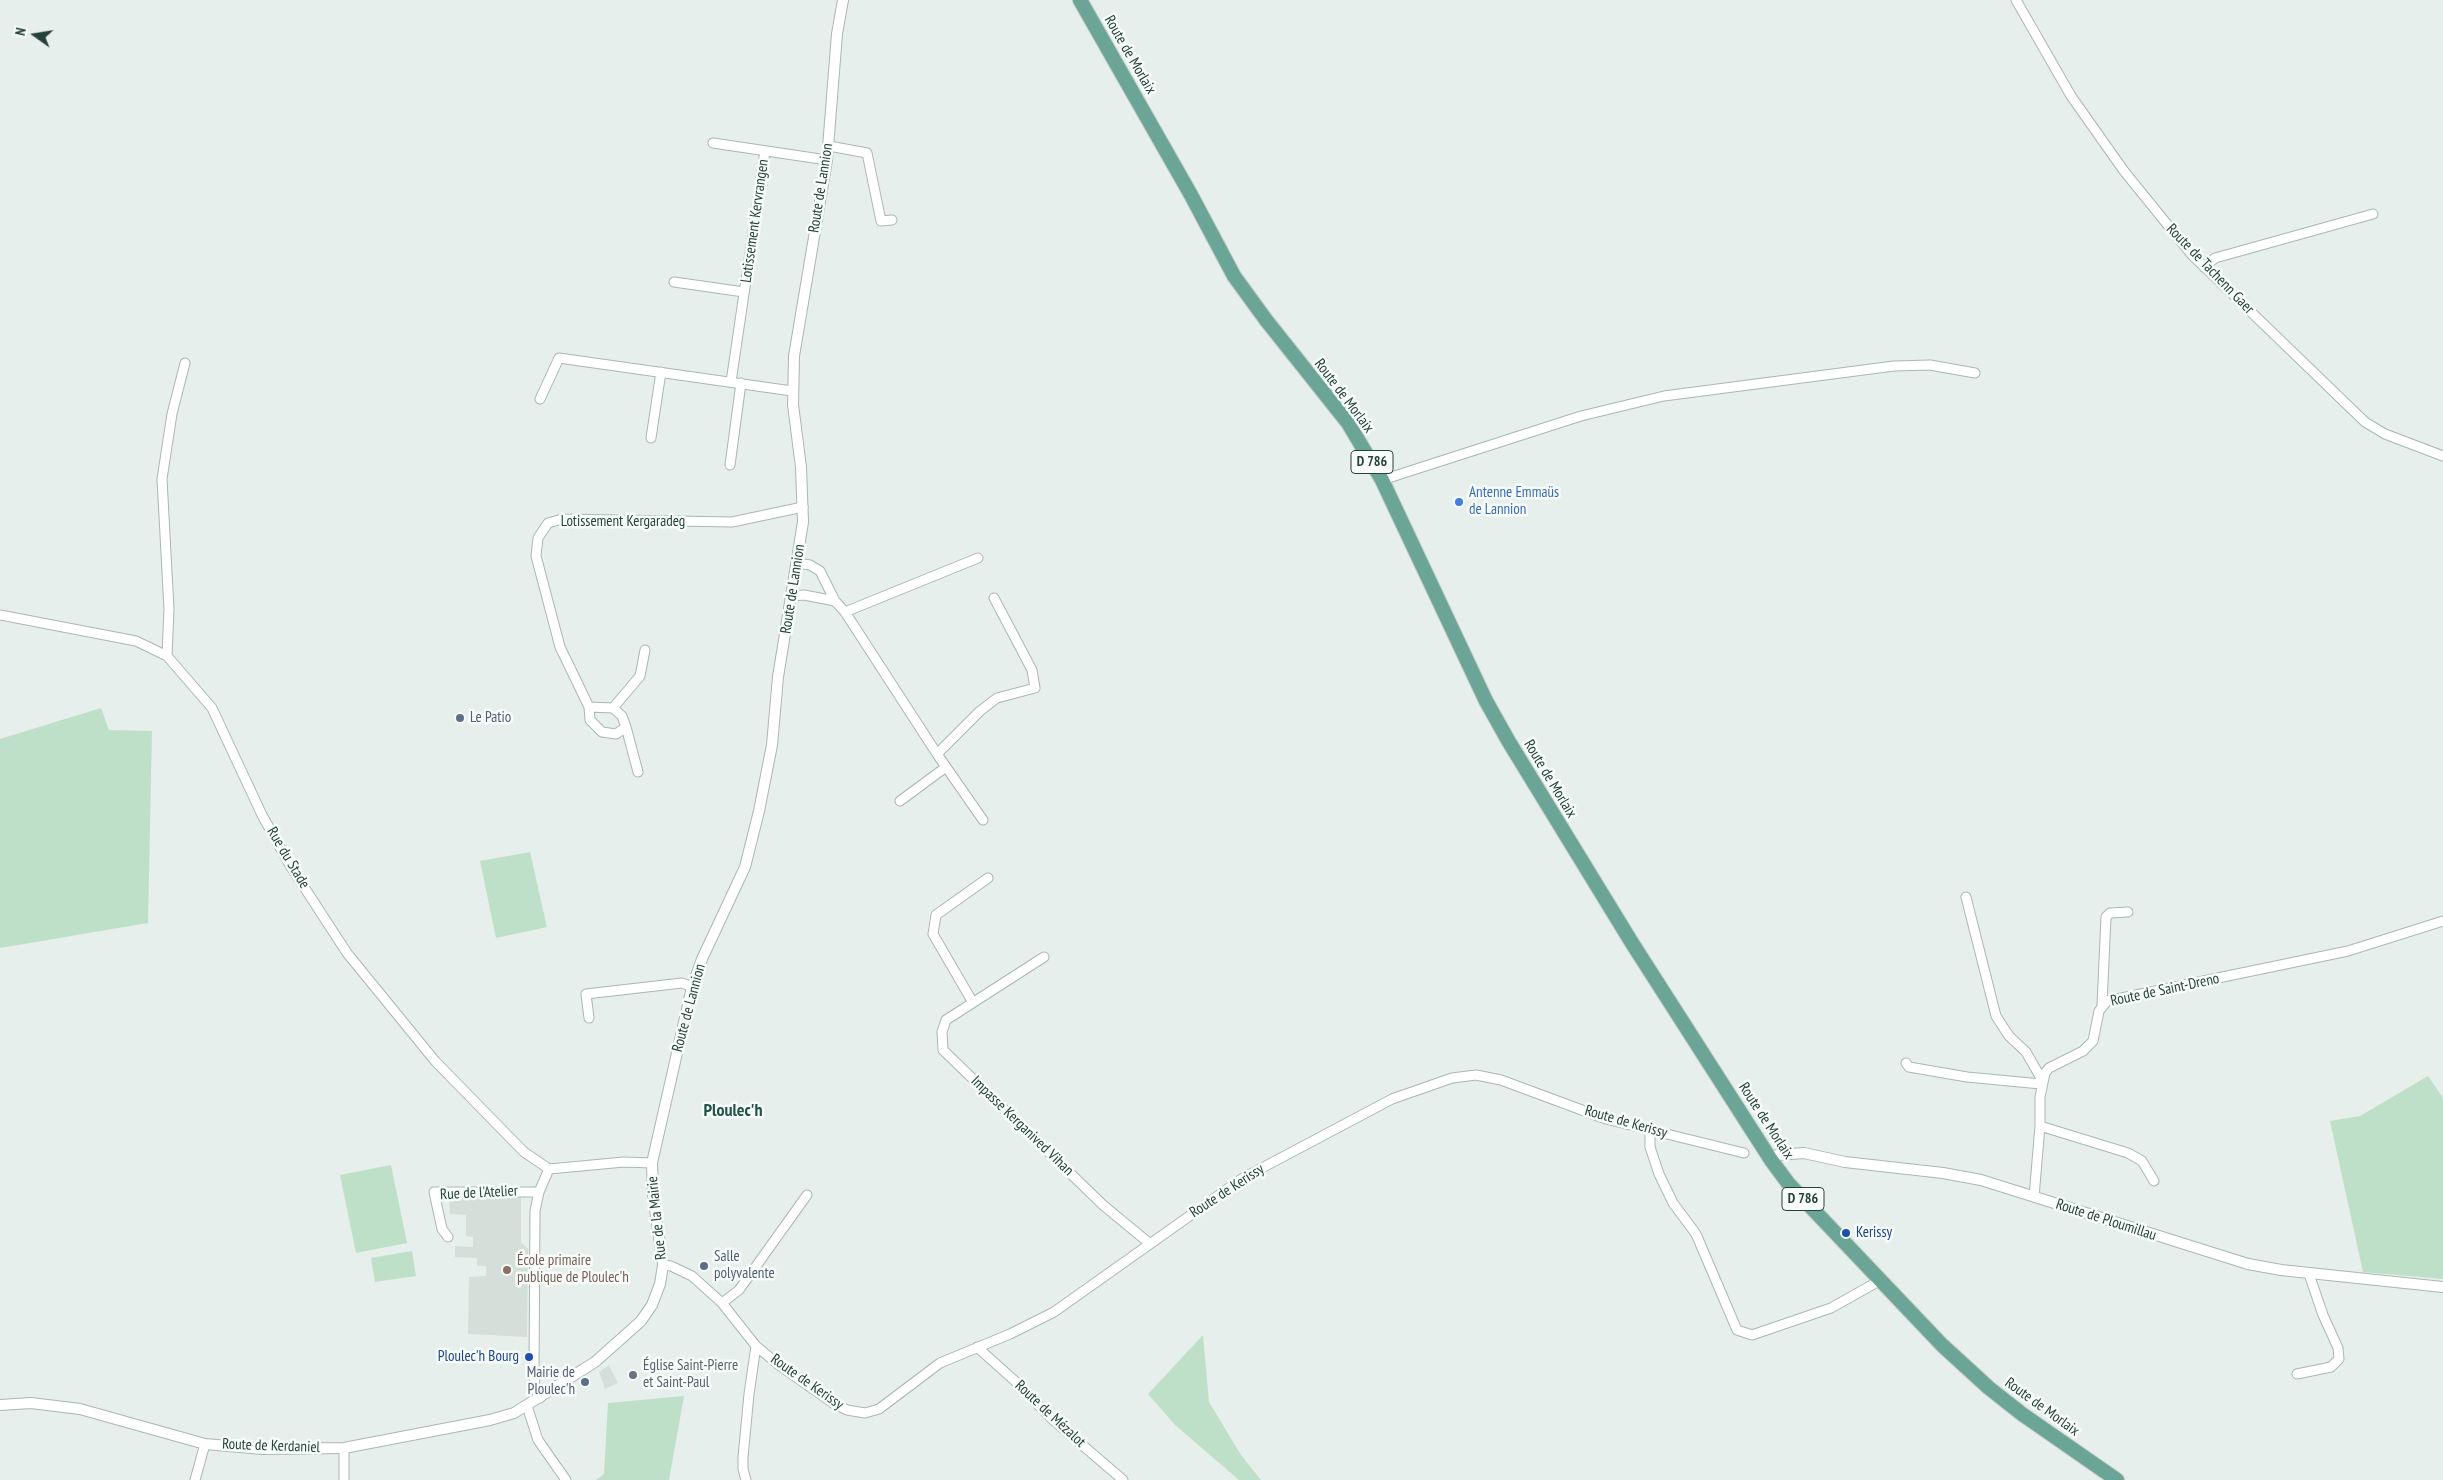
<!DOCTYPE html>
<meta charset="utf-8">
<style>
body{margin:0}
#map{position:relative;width:2443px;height:1480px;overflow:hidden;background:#e6efeb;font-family:"PT Sans Narrow",sans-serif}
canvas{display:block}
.north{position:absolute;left:10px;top:10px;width:50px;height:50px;-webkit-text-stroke:4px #f7fbf9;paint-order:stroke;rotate:283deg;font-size:14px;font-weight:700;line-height:20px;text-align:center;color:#24423a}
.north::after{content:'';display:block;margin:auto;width:18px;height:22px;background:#24423a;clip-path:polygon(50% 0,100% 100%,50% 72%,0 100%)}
</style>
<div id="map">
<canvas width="2443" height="1480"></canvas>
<div class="north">N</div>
</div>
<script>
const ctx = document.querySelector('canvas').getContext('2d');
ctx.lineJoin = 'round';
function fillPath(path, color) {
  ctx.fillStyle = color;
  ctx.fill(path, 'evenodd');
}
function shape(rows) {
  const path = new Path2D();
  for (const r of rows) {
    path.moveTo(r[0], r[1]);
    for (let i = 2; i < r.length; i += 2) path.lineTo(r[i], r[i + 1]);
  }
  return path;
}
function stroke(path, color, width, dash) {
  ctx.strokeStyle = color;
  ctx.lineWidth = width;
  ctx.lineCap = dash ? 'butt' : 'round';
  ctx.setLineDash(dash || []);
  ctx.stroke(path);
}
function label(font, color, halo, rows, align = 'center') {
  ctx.font = font + ' "PT Sans Narrow",sans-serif';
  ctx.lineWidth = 5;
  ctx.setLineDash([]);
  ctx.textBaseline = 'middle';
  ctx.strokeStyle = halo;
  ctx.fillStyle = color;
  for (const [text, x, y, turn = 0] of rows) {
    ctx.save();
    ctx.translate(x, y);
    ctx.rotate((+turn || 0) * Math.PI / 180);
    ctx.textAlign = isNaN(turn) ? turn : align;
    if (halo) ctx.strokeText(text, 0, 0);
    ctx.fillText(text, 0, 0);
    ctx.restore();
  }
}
const built = shape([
 [449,1197,521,1197,521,1242,528,1249,527,1337,468,1334,469,1277,486,1276,486,1266,477,1266,477,1258,455,1257,455,1246,473,1247,473,1237,466,1236,466,1215,450,1214],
 [609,1365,618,1383,605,1389,599,1372]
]);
const green = shape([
 [101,708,109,730,152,731,148,923,0,948,0,739],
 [530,852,547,927,496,938,480,861],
 [2428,1076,2443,1098,2443,1279,2363,1272,2330,1121,2360,1116],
 [391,1165,407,1243,356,1253,340,1175],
 [412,1251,416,1276,375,1282,371,1258],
 [1203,1335,1209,1402,1241,1455,1261,1480,1239,1480,1175,1425,1148,1394],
 [684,1396,669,1480,596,1480,604,1474,608,1403]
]);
const minor = shape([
 [2016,0,2071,96,2124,171,2192,255,2365,422,2385,434,2443,456],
 [713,143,827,160],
 [829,146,867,153,881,221,892,220],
 [2204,267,2215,258,2226,255,2373,214],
 [674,282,744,292],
 [731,382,765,151],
 [540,399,559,358,792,391],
 [651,438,661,372],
 [730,465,741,383],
 [1382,480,1581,416,1664,396,1894,366,1930,365,1975,373],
 [797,563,810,565,820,571,835,601,845,612,937,754,983,820],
 [791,596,804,595,835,601],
 [845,612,978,558],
 [0,615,136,641,167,656,212,708,262,815,291,867,347,953,435,1061,524,1152,549,1169],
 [167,656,169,609,162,479,172,414,185,363],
 [589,707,560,647,536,556,538,538,548,523,562,519,732,522,803,507],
 [589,707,613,708,622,716,626,727,616,734,602,732,590,720,589,707],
 [613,708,640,676,645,650],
 [626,727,638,772],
 [937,754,980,711,997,698,1035,688,1032,670,994,598],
 [900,801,946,767],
 [1966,897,1996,1016,2009,1036,2026,1052,2042,1080],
 [1044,957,946,1020,942,1032,943,1050,1103,1205,1149,1243],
 [972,1001,933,934,936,915,988,878],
 [2102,1005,2106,917,2110,913,2128,912],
 [589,1018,586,994,682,983,692,987],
 [1906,1063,1909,1067,1967,1077,2041,1084],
 [2040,1126,2128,1153,2142,1161,2154,1181],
 [1650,1130,1650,1147,1659,1174,1673,1203,1696,1234,1737,1330,1752,1335,1831,1308,1879,1281],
 [549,1169,624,1162,652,1163],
 [2034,1197,2040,1126,2040,1097,2045,1073,2049,1068,2083,1051,2093,1041,2099,1011,2107,1001,2348,951,2443,921],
 [448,1237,442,1229,434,1192,539,1192],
 [663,1265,671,1266,692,1276,722,1303,756,1346,749,1394,743,1457,743,1469,746,1480],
 [722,1303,739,1290,807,1195],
 [756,1346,779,1365,833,1403,847,1410,865,1413,879,1409,940,1363,1010,1334,1054,1312,1243,1178,1392,1099,1452,1078,1476,1075,1501,1080,1606,1119,1744,1153],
 [977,1347,1015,1381,1052,1419,1123,1480],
 [2297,1374,2331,1367,2339,1359,2338,1348,2323,1315,2309,1274],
 [540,1398,535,1389,534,1373,535,1211,539,1192,549,1169],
 [527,1406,538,1440,566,1480],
 [195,1480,205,1444],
 [344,1480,344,1448]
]);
const tertiary = shape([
 [1771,1160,1777,1155,1804,1153,1845,1162,1943,1173,1981,1180,2248,1264,2281,1270,2443,1287],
 [0,1405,31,1403,80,1409,205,1444,263,1449,344,1448,490,1420,514,1413,595,1362,641,1321,652,1305,660,1284,663,1265,653,1195,652,1163,692,987,702,959,745,867,759,811,772,745,778,677,803,522,801,467,793,405,794,356,827,160,837,34,843,0]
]);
const primary = shape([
 [1080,0,1191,195,1234,276,1266,320,1348,423,1382,480,1486,701,1509,742,1632,943,1771,1160,1788,1183,1942,1345,1989,1388,2022,1414,2117,1480]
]);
const markers = [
 [1459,502,5,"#3f7fe0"],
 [460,718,5,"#5c6f8a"],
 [1846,1233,5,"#1a4fb4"],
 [704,1266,5,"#5c6f8a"],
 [507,1270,5,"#8d6e63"],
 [529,1357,5,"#1a4fb4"],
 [633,1375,5,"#6b7280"],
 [585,1382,5,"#5c6f8a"]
];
const shields = [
 [1372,462,42],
 [1803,1199,42]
];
const shieldNames = [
 ["D 786",1372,462],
 ["D 786",1803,1199]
];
const streetNames = [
 ["Route de Morlaix",1130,55,60],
 ["Route de Lannion",821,188,-81],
 ["Lotissement Kervrangen",755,221,-82],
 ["Route de Tachenn Gaer",2210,269,46],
 ["Route de Morlaix",1344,396,53],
 ["Lotissement Kergaradeg",623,522],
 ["Route de Lannion",793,589,-81],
 ["Route de Morlaix",1550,779,59],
 ["Rue du Stade",288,858,59],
 ["Route de Saint-Dreno",2165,990,-12],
 ["Route de Lannion",689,1008,-75],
 ["Route de Morlaix",1766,1121,57],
 ["Route de Kerissy",1626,1122,16],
 ["Impasse Kerganived Vihan",1022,1126,44],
 ["Route de Kerissy",1227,1191,-33],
 ["Rue de l'Atelier",479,1193,-3],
 ["Rue de la Mairie",657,1218,-96],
 ["Route de Ploumillau",2106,1220,18],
 ["Route de Kerissy",807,1382,35],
 ["Route de Morlaix",2042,1407,36],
 ["Route de Mézalot",1050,1414,43],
 ["Route de Kerdaniel",271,1446,2]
];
const shopNames = [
 ["Antenne Emmaüs",1469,493],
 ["de Lannion",1469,510]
];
const serviceNames = [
 ["Le Patio",470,718],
 ["Salle",714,1257],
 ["polyvalente",714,1274],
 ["Mairie de",575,1373,"right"],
 ["Ploulec'h",575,1390,"right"]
];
const transitNames = [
 ["Kerissy",1856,1233],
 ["Ploulec'h Bourg",519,1357,"right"]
];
const educationNames = [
 ["École primaire",517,1261],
 ["publique de Ploulec'h",517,1278]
];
const worshipNames = [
 ["Église Saint-Pierre",643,1366],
 ["et Saint-Paul",643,1383]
];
const quarterNames = [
 ["Ploulec'h",733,1111]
];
fillPath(built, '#d4dfda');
fillPath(green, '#bfe0c8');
stroke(minor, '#a8b8b2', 11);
stroke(tertiary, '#a8b8b2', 12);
stroke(primary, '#c2cac8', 16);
stroke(minor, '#fff', 9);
stroke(tertiary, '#fff', 10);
stroke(primary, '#6aa596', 14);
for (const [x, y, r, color] of markers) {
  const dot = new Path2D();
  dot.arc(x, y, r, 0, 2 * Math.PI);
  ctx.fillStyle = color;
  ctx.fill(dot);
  stroke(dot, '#f7fbf9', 2);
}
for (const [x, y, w] of shields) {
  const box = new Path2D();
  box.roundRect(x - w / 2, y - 11.5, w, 23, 4);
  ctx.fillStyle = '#f7fbf9';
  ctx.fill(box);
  stroke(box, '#24423a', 1);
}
label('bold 14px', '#24423a', null, shieldNames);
label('15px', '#24423a', '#f7fbf9', streetNames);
label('15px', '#366cbe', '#f7fbf9', shopNames, 'left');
label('15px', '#4e5e75', '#f7fbf9', serviceNames, 'left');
label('15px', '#164399', '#f7fbf9', transitNames, 'left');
label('15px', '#785e54', '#f7fbf9', educationNames, 'left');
label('15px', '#5b616d', '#f7fbf9', worshipNames, 'left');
label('bold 18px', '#1f5548', '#f7fbf9', quarterNames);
</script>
